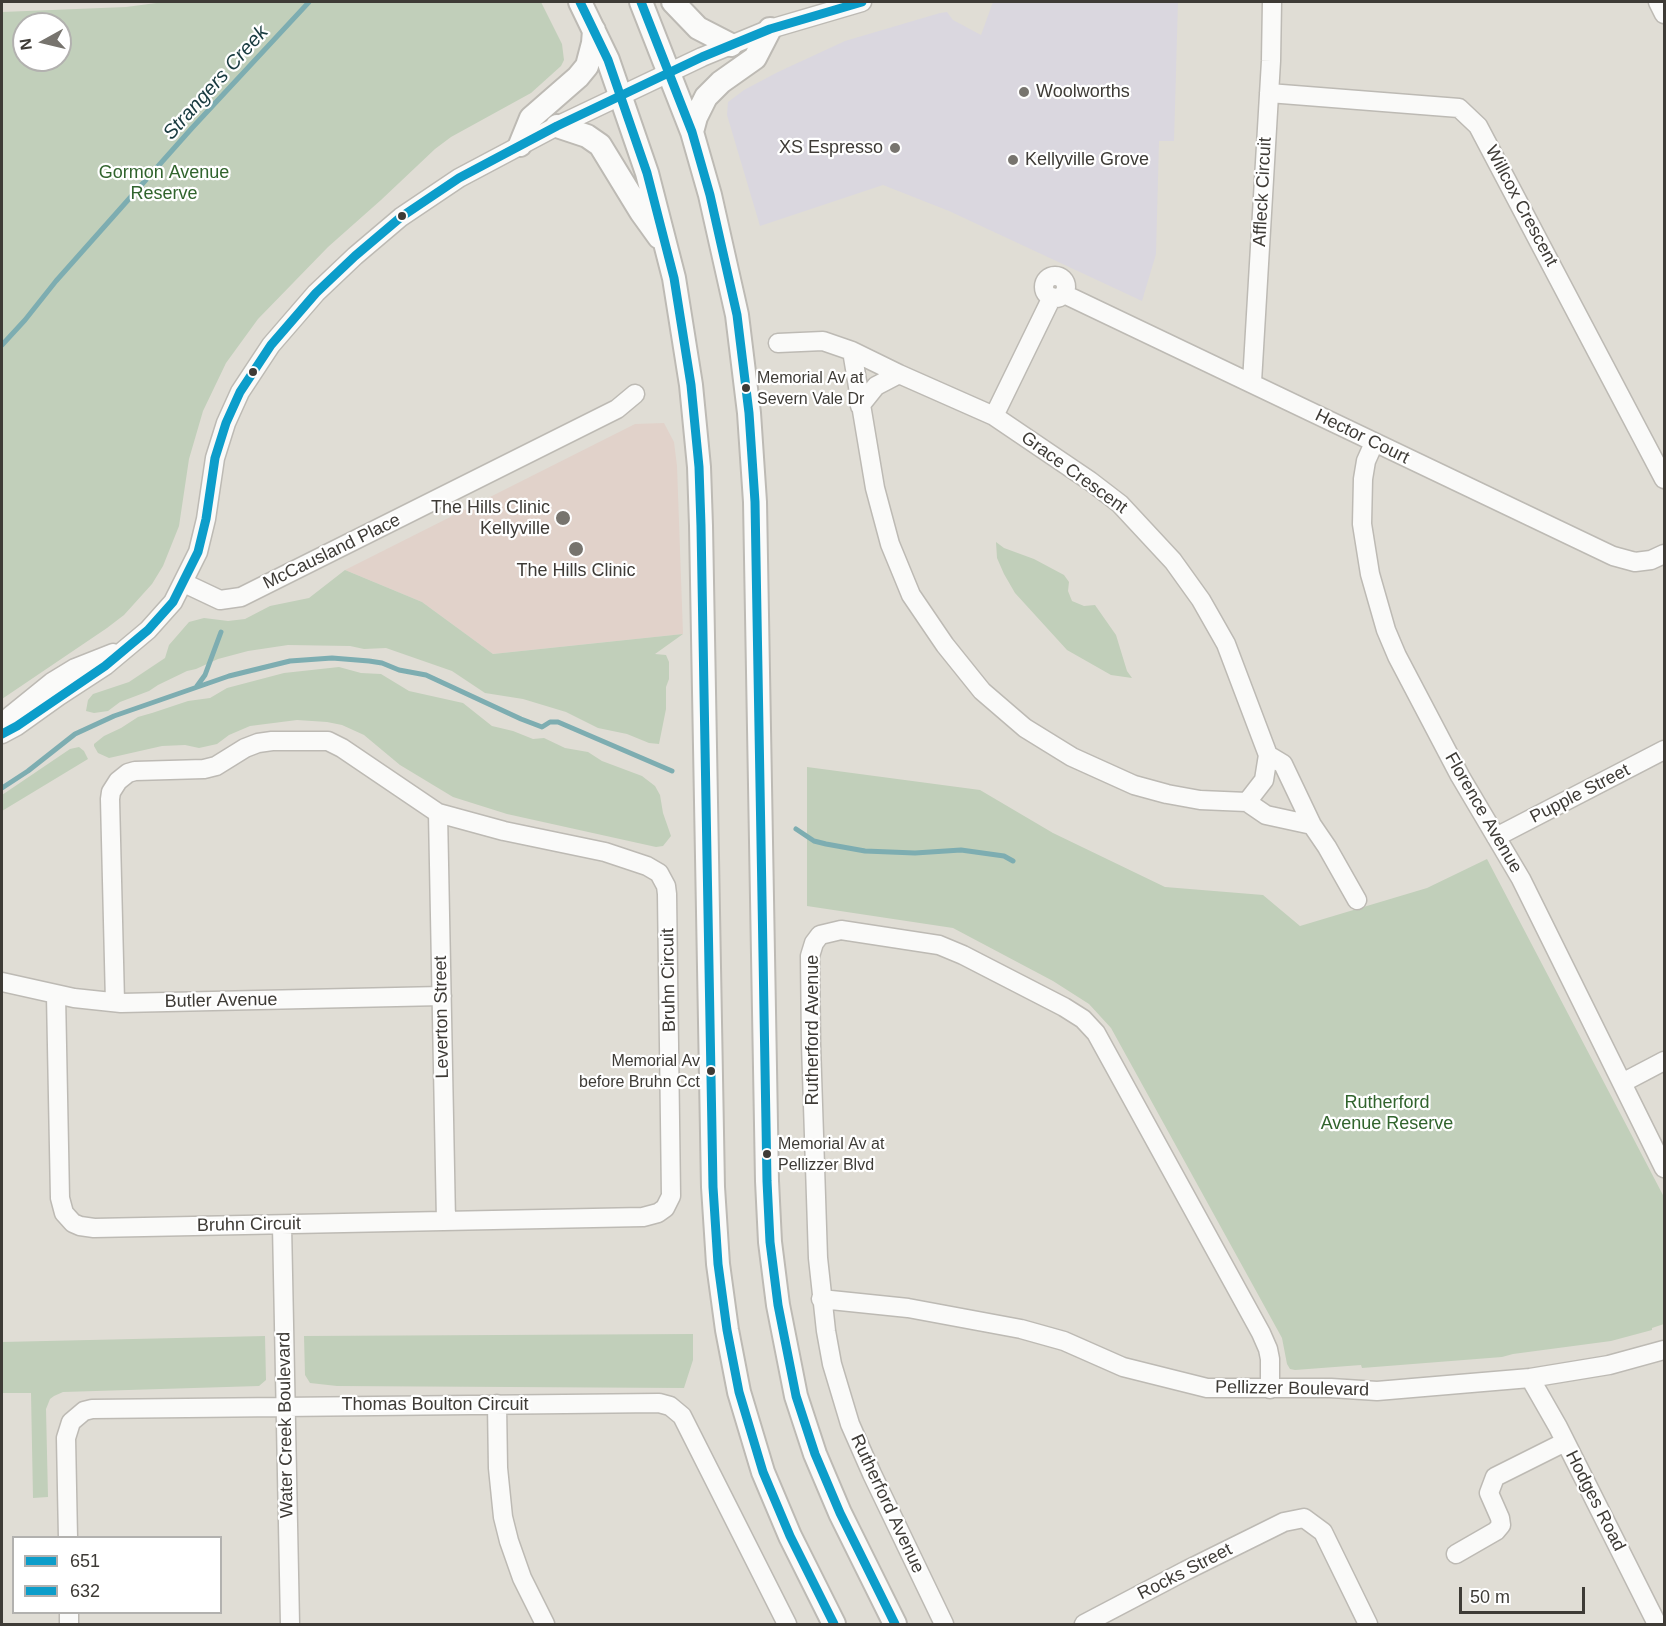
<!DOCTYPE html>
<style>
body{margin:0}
#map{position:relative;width:1666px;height:1626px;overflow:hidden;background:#e0ddd5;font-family:Helvetica,sans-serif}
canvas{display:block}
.frame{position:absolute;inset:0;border:3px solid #3e3b36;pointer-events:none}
.legend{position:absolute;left:12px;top:1536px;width:210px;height:78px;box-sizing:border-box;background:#fff;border:2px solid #b2b1af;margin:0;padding:8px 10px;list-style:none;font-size:18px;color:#3e3b36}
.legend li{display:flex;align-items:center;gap:12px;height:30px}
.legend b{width:30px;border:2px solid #b2b1af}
.north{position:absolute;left:12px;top:12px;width:60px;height:60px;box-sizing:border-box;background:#fff;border:2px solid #b2b1af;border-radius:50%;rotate:262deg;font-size:16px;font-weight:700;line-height:24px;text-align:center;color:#3e3b36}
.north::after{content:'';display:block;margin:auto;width:21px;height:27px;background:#77746e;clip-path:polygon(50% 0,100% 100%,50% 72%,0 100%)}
.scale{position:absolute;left:1459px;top:1587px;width:126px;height:27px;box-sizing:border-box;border:3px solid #3e3b36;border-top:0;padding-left:8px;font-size:18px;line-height:21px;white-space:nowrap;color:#3e3b36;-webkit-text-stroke:4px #fff;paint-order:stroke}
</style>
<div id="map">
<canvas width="1666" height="1626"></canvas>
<div class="frame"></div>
<ul class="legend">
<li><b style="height:8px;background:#0c9dca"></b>651</li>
<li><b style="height:8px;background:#0c9dca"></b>632</li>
</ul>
<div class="north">N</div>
<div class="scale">50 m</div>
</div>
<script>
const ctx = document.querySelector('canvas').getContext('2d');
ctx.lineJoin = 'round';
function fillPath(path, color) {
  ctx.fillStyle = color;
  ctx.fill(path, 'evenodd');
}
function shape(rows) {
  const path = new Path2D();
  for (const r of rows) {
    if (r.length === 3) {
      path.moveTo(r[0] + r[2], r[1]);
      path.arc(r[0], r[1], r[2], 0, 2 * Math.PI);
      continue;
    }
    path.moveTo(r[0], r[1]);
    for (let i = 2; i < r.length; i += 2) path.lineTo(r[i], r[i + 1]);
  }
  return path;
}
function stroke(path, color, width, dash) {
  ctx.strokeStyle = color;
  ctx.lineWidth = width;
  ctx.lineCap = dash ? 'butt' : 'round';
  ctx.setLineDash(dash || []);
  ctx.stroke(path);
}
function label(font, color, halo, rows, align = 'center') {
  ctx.font = font + ' Helvetica,sans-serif';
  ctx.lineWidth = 4.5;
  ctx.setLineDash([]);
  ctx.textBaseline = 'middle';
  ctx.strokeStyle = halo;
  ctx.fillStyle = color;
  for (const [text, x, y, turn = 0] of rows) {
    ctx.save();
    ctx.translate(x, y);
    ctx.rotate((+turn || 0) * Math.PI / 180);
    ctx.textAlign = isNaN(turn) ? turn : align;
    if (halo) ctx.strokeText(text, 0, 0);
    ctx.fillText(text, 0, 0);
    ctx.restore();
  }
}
const commercial = shape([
 [993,2,1178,2,1174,141,1159,141,1156,254,1142,301,949,211,883,185,760,226,727,115,728,102,744,90,778,72,845,41,940,13,947,12,953,20,981,35]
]);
const medical = shape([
 [664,423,674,442,677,466,683,634,493,654,422,602,345,570,635,424]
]);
const green = shape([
 [164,2,541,2,562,44,564,60,561,66,531,93,451,137,435,149,381,200,328,247,258,319,226,363,203,411,189,459,179,526,163,566,152,584,124,615,107,628,2,699,2,12,126,7],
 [24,24,60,24,60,60,24,60],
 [996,542,1004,548,1034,559,1064,575,1069,582,1068,591,1072,601,1084,606,1095,605,1116,635,1127,671,1132,678,1111,675,1067,650,1015,593,1004,574,997,558],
 [345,570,422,602,493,654,683,634,655,654,666,655,669,662,669,679,666,687,666,709,659,744,649,743,627,734,598,728,566,712,523,699,485,693,452,671,386,648,364,649,350,646,288,645,248,651,218,659,196,669,187,671,158,685,149,691,120,702,108,711,94,713,86,711,88,700,93,694,129,682,165,658,169,645,189,622,204,618,228,621,245,619,270,606,309,598],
 [339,667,361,673,381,674,409,691,463,703,492,726,513,731,533,739,544,738,565,748,588,752,602,761,642,776,655,786,660,795,663,813,671,836,663,846,656,847,507,814,453,797,400,765,364,735,342,725,327,722,297,720,250,726,229,735,217,744,199,748,185,745,162,746,109,758,98,753,94,746,94,744,104,736,121,728,138,717,152,713,188,701,210,698,227,688,284,673],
 [79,747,84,751,88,759,2,811,2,795,70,749],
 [807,767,980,790,1053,833,1165,887,1263,895,1300,926,1427,888,1487,859,1664,1197,1664,1324,1652,1328,1652,1330,1611,1341,1513,1354,1502,1357,1362,1368,1361,1365,1295,1370,1290,1369,1287,1364,1282,1338,1196,1182,1111,1028,1089,1004,1053,981,953,928,807,906],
 [693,1334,693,1360,684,1388,337,1386,310,1383,305,1375,304,1336],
 [265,1336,266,1380,259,1386,63,1392,54,1396,50,1399,46,1409,48,1497,33,1498,31,1393,2,1393,2,1342]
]);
const stream = shape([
 [2,345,25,320,56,281,192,128,309,2],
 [197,686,205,675,221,632],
 [2,788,28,771,75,734,114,716,229,676,290,661,332,658,369,661,382,663,399,670,426,675,521,719,542,727,550,722,558,722,672,771],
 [796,829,814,841,826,844,865,851,915,853,961,850,1004,856,1013,861]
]);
const minor = shape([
 [1658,2,1664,14],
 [1269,93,1459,108,1478,126,1664,479],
 [1055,287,11],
 [1064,294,1613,556,1635,562,1651,560,1664,554],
 [1052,297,994,416,1090,481,1120,504,1173,561,1201,600,1226,644,1268,755,1264,780,1247,802],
 [778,343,823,341,852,351,899,374,994,416],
 [852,351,875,488,890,544,911,595,945,645,982,691,1025,728,1072,757,1134,785,1167,794,1200,800,1247,802,1266,815,1312,825],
 [1252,382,1271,61,1272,2],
 [860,406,876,386,899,374],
 [1374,443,1366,461,1363,479,1362,524,1370,574,1386,630,1397,656,1460,776,1521,879,1664,1168],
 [184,583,220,600,241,597,617,409,635,394],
 [2,728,10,716,52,682,75,668,113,653],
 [2,734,17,726,59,696,105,666,148,630,173,602,198,552,206,519,215,458,226,423,240,392,271,345,316,293,355,256,401,217,459,178,557,126,702,57,770,29,862,2],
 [1268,755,1283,764,1312,825,1327,847,1357,900],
 [438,813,446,1221],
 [1496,837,1664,750],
 [2,982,74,998,121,1003,442,996],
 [56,995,60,1198,64,1213,73,1223,80,1226,94,1228,643,1217,658,1213,665,1208,671,1196,667,894,666,886,659,873,647,866,605,852,504,831,438,813,342,748,328,741,272,741,258,743,245,748,216,766,204,769,135,771,128,773,118,781,111,792,110,799,115,1002],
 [1622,1083,1664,1061],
 [282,1225,290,1624],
 [821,1299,908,1308,1021,1329,1064,1341,1123,1367,1207,1388,1331,1388,1377,1391,1530,1378,1609,1365,1664,1350],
 [1530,1378,1558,1427,1657,1624],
 [497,1404,498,1468,503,1517,509,1541,522,1578,545,1624],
 [68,1538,66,1438,71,1422,84,1411,92,1409,659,1403,670,1406,682,1416,787,1624],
 [1456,1554,1496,1531,1501,1525,1500,1518,1489,1493,1495,1477,1565,1442],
 [69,1612,69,1624],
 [944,1624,872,1474,850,1424,832,1364,826,1331,818,1258,811,1044,810,956,814,943,820,935,841,930,939,945,963,955,1064,1007,1083,1019,1096,1033,1261,1333,1268,1349,1270,1359,1270,1389],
 [1084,1624,1185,1571,1284,1522,1304,1518,1323,1532,1368,1624]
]);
const major = shape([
 [580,2,608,60,647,173,674,278,691,385,699,467,701,526,713,1187,718,1264,727,1330,739,1392,763,1472,790,1536,834,1624],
 [641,2,692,132,710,195,737,315,749,413,755,502,767,1181,770,1242,778,1305,796,1396,815,1454,840,1513,895,1624],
 [673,2,698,28,731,45],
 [557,126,587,136,600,145,641,212,659,237],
 [692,132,696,117,706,97,721,82,755,58,770,29],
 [520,145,531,118,578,77,587,66,593,43,594,30]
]);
const bus1 = shape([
 [580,2,608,60,647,173,674,278,691,385,699,467,701,526,713,1187,718,1264,727,1330,739,1392,763,1472,790,1536,834,1624],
 [641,2,692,132,710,195,737,315,749,413,755,502,767,1181,770,1242,778,1305,796,1396,815,1454,840,1513,895,1624]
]);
const bus2 = shape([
 [2,734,17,726,105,666,148,630,173,602,198,552,206,519,215,458,226,423,240,392,271,345,316,293,355,256,401,217,459,178,557,126,702,57,770,29,862,2]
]);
const markers = [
 [1024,92,6,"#77746e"],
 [895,148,6,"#77746e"],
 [1013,160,6,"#77746e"],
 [402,216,5,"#3e3b36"],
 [253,372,5,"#3e3b36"],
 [746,388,5,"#3e3b36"],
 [563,518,8,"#77746e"],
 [576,549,8,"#77746e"],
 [711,1071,5,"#3e3b36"],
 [767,1154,5,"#3e3b36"]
];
const busNames = [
 ["Memorial Av at",757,379],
 ["Severn Vale Dr",757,400],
 ["Memorial Av",700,1062,"right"],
 ["before Bruhn Cct",700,1083,"right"],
 ["Memorial Av at",778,1145],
 ["Pellizzer Blvd",778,1166]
];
const poiNames = [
 ["Woolworths",1036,92],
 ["XS Espresso",883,148,"right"],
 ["Kellyville Grove",1025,160],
 ["The Hills Clinic",550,508,"right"],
 ["Kellyville",550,529,"right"],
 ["The Hills Clinic",576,571,"center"]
];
const parkNames = [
 ["Gormon Avenue",164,173],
 ["Reserve",164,194],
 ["Rutherford",1387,1103],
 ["Avenue Reserve",1387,1124]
];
const streetNames = [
 ["Affleck Circuit",1263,192,-87],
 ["Willcox Crescent",1521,206,62],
 ["Hector Court",1362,437,26],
 ["Grace Crescent",1074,473,36],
 ["McCausland Place",332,552,-26],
 ["Pupple Street",1580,794,-27],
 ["Florence Avenue",1483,813,60],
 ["Bruhn Circuit",669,980,-91],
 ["Butler Avenue",221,1001,-1],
 ["Leverton Street",442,1017,-91],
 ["Rutherford Avenue",813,1030,-90],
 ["Bruhn Circuit",249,1225,-1],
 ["Pellizzer Boulevard",1292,1389,1],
 ["Thomas Boulton Circuit",435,1405],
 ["Water Creek Boulevard",286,1425,-91],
 ["Hodges Road",1595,1501,63],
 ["Rutherford Avenue",887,1504,65],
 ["Rocks Street",1185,1572,-27]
];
const waterNames = [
 ["Strangers Creek",216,83,-48]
];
fillPath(commercial, '#dad7df');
fillPath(medical, '#e1d2ca');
fillPath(green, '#c1cfba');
stroke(stream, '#7dadb1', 5);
stroke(minor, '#bdbab4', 21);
stroke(major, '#bdbab4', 26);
stroke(minor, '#fafaf9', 18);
stroke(major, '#fafaf9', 22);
stroke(bus1, '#0c9dca', 9);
stroke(bus2, '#0c9dca', 9);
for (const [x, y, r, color] of markers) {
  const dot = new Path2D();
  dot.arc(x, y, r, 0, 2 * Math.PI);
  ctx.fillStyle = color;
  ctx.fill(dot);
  stroke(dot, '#fff', 2);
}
label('16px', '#3e3b36', '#fff', busNames, 'left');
label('18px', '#3e3b36', '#fff', poiNames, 'left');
label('18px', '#31642d', '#fff', parkNames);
label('18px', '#3e3b36', '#fff', streetNames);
label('italic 20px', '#183a3f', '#fff', waterNames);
</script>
